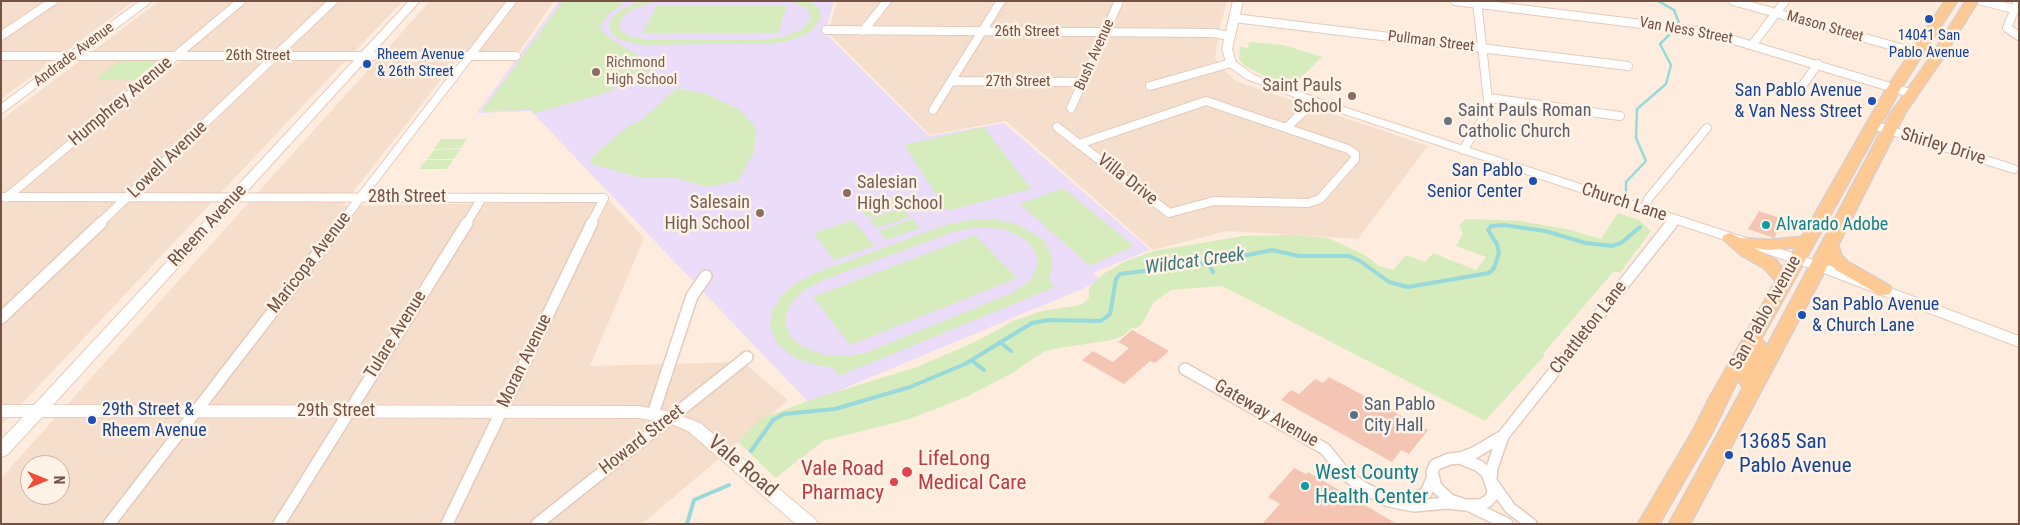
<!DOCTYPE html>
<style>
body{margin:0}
#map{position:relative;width:2020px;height:525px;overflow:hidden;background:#feedde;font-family:"Roboto Condensed",sans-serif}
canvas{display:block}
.frame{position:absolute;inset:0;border:2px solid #755045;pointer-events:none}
.north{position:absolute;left:20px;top:455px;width:50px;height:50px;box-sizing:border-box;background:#fff2e6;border:1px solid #c8b1a6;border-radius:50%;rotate:90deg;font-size:14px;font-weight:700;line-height:20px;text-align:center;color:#755045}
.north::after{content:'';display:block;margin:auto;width:18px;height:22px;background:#f14b3a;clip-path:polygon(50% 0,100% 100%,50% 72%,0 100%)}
</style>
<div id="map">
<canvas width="2020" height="525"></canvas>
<div class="frame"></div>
<div class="north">N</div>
</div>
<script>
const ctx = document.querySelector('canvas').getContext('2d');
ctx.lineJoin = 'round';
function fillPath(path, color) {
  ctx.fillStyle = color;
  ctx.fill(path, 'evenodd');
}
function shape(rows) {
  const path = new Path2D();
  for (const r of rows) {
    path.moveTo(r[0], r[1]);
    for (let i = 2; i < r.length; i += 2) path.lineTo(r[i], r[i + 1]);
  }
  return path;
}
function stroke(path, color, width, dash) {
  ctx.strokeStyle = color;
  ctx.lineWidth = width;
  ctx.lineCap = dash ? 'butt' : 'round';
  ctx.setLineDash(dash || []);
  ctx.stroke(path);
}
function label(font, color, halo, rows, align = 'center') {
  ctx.font = font + ' "Roboto Condensed",sans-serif';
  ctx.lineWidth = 5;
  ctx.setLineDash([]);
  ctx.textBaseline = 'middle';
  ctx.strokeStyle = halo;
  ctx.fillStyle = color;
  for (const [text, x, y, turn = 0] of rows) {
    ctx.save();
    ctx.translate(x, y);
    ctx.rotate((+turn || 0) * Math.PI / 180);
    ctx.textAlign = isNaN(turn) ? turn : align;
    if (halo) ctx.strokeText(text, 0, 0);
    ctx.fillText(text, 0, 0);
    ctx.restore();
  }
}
const residential = shape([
 [1,1,134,1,66,51,1,51],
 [159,1,403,1,355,51,93,51],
 [430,1,554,1,519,52,462,53,342,206,610,201,644,238,590,366,743,362,788,400,642,524,1,524,1,478],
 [30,465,60,465,60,495,30,495],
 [837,1,1227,1,1219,31,1215,58,1226,72,1238,82,1428,146,1358,239,1227,231,1153,250,1006,121,930,135,828,33],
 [1,60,54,60,1,99],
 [81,60,120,60,96,80,159,80,182,60,346,60,1,426,1,120]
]);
const education = shape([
 [559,1,834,1,825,33,929,136,1004,123,1150,250,1093,273,1101,281,809,403,531,111,477,113]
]);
const green = shape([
 [563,1,620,1,624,4,609,13,599,28,611,39,655,66,654,69,613,86,615,90,533,114,532,110,482,111],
 [639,1,657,1,631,10,621,19,619,26,622,31,630,36,647,40,759,40,783,37,802,29,811,19,808,9,791,1,809,1,813,3,820,10,821,19,810,32,795,39,777,43,643,45,621,40,612,34,609,27,611,19,618,12],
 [657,6,787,6,778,33,642,33],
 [1249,42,1283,45,1322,57,1295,83,1290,84,1264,76,1245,66,1239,59,1240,47,1248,48],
 [120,60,159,60,135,80,95,80],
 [677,88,706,94,738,109,756,128,754,152,738,181,707,187,676,178,642,178,591,164,590,159,627,127,642,120],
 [984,127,1031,189,947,211,904,145],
 [441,139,467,139,461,148,434,149],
 [460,149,454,159,427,159,434,150],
 [426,160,453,160,447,169,419,169],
 [1063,188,1134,246,1090,266,1020,204],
 [893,197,900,205,867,217,860,208],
 [902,208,910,217,876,228,869,219],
 [1618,213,1639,220,1651,231,1620,273,1614,271,1543,354,1545,355,1485,421,1222,286,1171,290,1154,302,1141,325,1135,329,1133,327,1123,336,1112,340,1053,349,1043,352,1009,375,966,397,909,419,823,441,776,478,738,442,760,419,816,398,917,367,977,341,1013,321,1042,311,1081,305,1089,298,1089,288,1103,274,1126,261,1154,251,1243,236,1292,235,1328,238,1365,255,1379,266,1393,270,1406,255,1425,262,1433,253,1476,270,1486,257,1456,246,1463,233,1459,225,1466,219,1521,221,1570,230,1601,239],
 [912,219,920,228,886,240,879,231],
 [976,219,998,220,1017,224,1041,238,1046,244,1052,257,1051,272,1048,279,1055,287,839,376,833,367,820,366,798,359,789,354,776,342,770,326,772,311,781,296,796,283,815,273,946,225],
 [977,227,1003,229,1018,235,1029,243,1036,253,1038,264,1031,280,1012,293,865,353,845,356,825,355,801,346,790,336,786,324,787,311,794,299,806,289,821,281,953,232],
 [853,220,874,246,834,260,814,233],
 [975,235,1017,278,850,345,813,297]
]);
const streamFar1 = shape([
 [1658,1,1674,10,1679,23],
 [1626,191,1626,182,1646,161,1636,138,1637,109,1666,84,1671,65,1660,44,1674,30]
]);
const stream = shape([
 [1208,263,1213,272],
 [1000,342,1011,351],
 [971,360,984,370],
 [751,451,773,420,784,414,835,409,910,387,965,364,1032,323,1049,320,1101,321,1110,314,1116,279,1120,274,1208,263,1272,250,1299,256,1349,256,1360,261,1389,282,1408,287,1489,273,1494,268,1499,253,1497,244,1488,230,1491,226,1504,225,1545,231,1586,243,1612,246,1621,243,1640,227],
 [687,524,694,500,729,485]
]);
const building = shape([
 [1759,211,1785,220,1774,238,1748,229],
 [1132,330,1169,351,1155,363,1150,361,1124,384,1082,360,1093,351,1113,362,1129,348,1118,342],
 [1329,377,1428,430,1409,454,1401,450,1392,462,1281,400,1291,390,1299,394,1315,379,1323,383],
 [1294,468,1306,474,1308,472,1397,524,1262,524,1280,504,1268,497]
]);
const streetFar1 = shape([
 [1455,1,1707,32,1910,93],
 [1733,1,1918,53],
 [1982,1,2014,9],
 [2018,1,2007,28,2019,36],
 [1234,18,1628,66],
 [826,30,1213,33,1229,36],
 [863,31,887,1],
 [1,36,53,1],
 [1753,44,1785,1],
 [1,56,516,56],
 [953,81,1083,82],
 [1150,86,1231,63],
 [1799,90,1818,64],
 [1489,98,1620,116],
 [1206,101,1348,149,1355,154,1355,159,1320,199,1308,203,1214,201,1169,213,1079,144,1206,101],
 [1071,108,1119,1],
 [1,109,146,1],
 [933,110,1001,1],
 [1873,125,2014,169],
 [1057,127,1079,144],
 [1287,127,1315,101],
 [1463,150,1489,109,1477,1],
 [1,197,604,198,591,224],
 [6,198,241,1],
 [1644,210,1648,199,1707,128],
 [99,224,333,1],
 [340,224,512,1],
 [466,224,482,198],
 [1671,224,1674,220]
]);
const street = shape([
 [1,318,101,223],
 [1185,369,1325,449,1345,474,1362,487,1389,501,1414,506,1447,503,1465,505],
 [653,414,692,296,706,276],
 [1460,458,1474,453,1503,436,1672,223],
 [1460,458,1479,466,1487,473,1493,490,1492,496,1488,501,1480,505,1465,505,1450,500,1436,487,1432,472,1435,465,1449,459,1460,458],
 [1491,479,1492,468,1503,436],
 [1493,484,1510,508,1531,524],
 [1397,500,1417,497,1426,493,1432,479],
 [1470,506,1507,524],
 [109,524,341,223],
 [279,524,467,223],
 [447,524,592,223],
 [537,524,747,357]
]);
const secondary = shape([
 [409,1,420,1,53,405,639,406,671,412,700,423,815,519,818,524,796,524,688,431,669,423,639,418,42,417,7,455,1,457,1,440,23,417,1,417,1,405,34,405,409,1],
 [1233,1,1243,1,1232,49,1236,62,1254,75,1319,99,1823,263,2019,336,2019,347,1813,269,1311,103,1246,79,1227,65,1222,49,1233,1]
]);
const primary = shape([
 [1945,1,1957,1,1901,88,1761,339,1766,345,1766,348,1891,113,1930,58,1966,1,1978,1,1942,59,1905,113,1838,245,1841,255,1848,262,1890,286,1892,290,1890,294,1884,295,1878,294,1836,270,1829,263,1690,524,1669,524,1743,388,1738,379,1713,431,1659,524,1638,524,1694,429,1710,397,1776,281,1764,268,1741,255,1722,238,1724,235,1730,233,1740,238,1769,240,1802,237,1887,88,1945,1],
 [1796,247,1783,269,1776,260,1754,248,1769,250,1796,247]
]);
const markers = [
 [1929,19,5,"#1a4fb4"],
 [367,64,5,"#1a4fb4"],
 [596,72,5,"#8d6e63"],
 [1352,96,5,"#8d6e63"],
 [1872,101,5,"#1a4fb4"],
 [1448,121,5,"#6b7280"],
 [1533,181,5,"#1a4fb4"],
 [847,193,5,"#8d6e63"],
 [760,213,5,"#8d6e63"],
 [1766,225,5,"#0f9aa8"],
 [1802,315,5,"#1a4fb4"],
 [1354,415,5,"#5c6f8a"],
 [92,420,5,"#1a4fb4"],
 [1729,455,5,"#1a4fb4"],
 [907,472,6,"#e0444e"],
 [894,482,5,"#e0444e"],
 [1305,486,5,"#0f9aa8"]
];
const farStreetnames = [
 ["Mason Street",1825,27,16],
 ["Van Ness Street",1686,31,10],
 ["26th Street",1027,32],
 ["Pullman Street",1431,42,7],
 ["Andrade Avenue",74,55,-37],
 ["Bush Avenue",1095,55,-66],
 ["26th Street",258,56],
 ["27th Street",1018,82]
];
const farTransitnames = [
 ["14041 San",1929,36],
 ["Pablo Avenue",1929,53],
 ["Rheem Avenue",377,55,"left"],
 ["& 26th Street",377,72,"left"]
];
const farEducationnames = [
 ["Richmond",606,63],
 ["High School",606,80]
];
const educationNames = [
 ["Saint Pauls",1342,86],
 ["School",1342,107],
 ["Salesian",857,183,"left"],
 ["High School",857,204,"left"],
 ["Salesain",750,203],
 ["High School",750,224]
];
const transitNames = [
 ["San Pablo Avenue",1862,91],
 ["& Van Ness Street",1862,112],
 ["San Pablo",1523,171],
 ["Senior Center",1523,192],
 ["San Pablo Avenue",1812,305,"left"],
 ["& Church Lane",1812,326,"left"],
 ["29th Street &",102,410,"left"],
 ["Rheem Avenue",102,431,"left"]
];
const streetNames = [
 ["Humphrey Avenue",121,102,-40],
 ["Shirley Drive",1943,147,17],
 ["Lowell Avenue",168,160,-44],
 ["Villa Drive",1127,180,38],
 ["28th Street",407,197],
 ["Church Lane",1624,203,18],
 ["Rheem Avenue",208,226,-47],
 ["Maricopa Avenue",310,263,-52],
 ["San Pablo Avenue",1766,313,-61],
 ["Chattleton Lane",1589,328,-52],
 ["Tulare Avenue",396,335,-58],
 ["Moran Avenue",525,361,-64],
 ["29th Street",336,411],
 ["Gateway Avenue",1266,414,30],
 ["Howard Street",642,440,-38]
];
const worshipNames = [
 ["Saint Pauls Roman",1458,111],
 ["Catholic Church",1458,132]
];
const cultureNames = [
 ["Alvarado Adobe",1776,225]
];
const serviceNames = [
 ["San Pablo",1364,405],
 ["City Hall",1364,426]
];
const waterNames = [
 ["Wildcat Creek",1195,262,-8]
];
const nearTransitnames = [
 ["13685 San",1739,443],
 ["Pablo Avenue",1739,467]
];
const nearHealthnames = [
 ["LifeLong",918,460],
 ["Medical Care",918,484],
 ["Vale Road",884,470,"right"],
 ["Pharmacy",884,494,"right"]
];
const nearStreetnames = [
 ["Vale Road",742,467,40]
];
const nearCulturenames = [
 ["West County",1315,474],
 ["Health Center",1315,498]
];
fillPath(residential, '#f6decc');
fillPath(education, '#ebdcfa');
fillPath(green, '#d6ecbc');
stroke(streamFar1, '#98d9db', 2.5);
stroke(stream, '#98d9db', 4);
fillPath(building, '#f5c5b4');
stroke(streetFar1, '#e4cabd', 10);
stroke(street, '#e4cabd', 14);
stroke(secondary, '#eacaba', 2);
stroke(primary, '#d8cecb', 3);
stroke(streetFar1, '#fff', 8);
stroke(street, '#fff', 11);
fillPath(secondary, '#fff');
fillPath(primary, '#ffc994');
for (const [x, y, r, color] of markers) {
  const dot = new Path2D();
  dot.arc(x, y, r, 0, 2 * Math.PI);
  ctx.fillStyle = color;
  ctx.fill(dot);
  stroke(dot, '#fff2e6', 2);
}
label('15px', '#755045', '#fff2e6', farStreetnames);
label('15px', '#164399', '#fff2e6', farTransitnames);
label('15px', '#785e54', '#fff2e6', farEducationnames, 'left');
label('18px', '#785e54', '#fff2e6', educationNames, 'right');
label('18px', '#164399', '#fff2e6', transitNames, 'right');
label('18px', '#755045', '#fff2e6', streetNames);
label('18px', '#5b616d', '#fff2e6', worshipNames, 'left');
label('18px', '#0d838f', '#fff2e6', cultureNames, 'left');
label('18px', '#4e5e75', '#fff2e6', serviceNames, 'left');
label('italic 19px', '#387a7c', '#fff2e6', waterNames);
label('21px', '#164399', '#fff2e6', nearTransitnames, 'left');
label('21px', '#be3a42', '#fff2e6', nearHealthnames, 'left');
label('21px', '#755045', '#fff2e6', nearStreetnames);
label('21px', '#0d838f', '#fff2e6', nearCulturenames, 'left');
</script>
